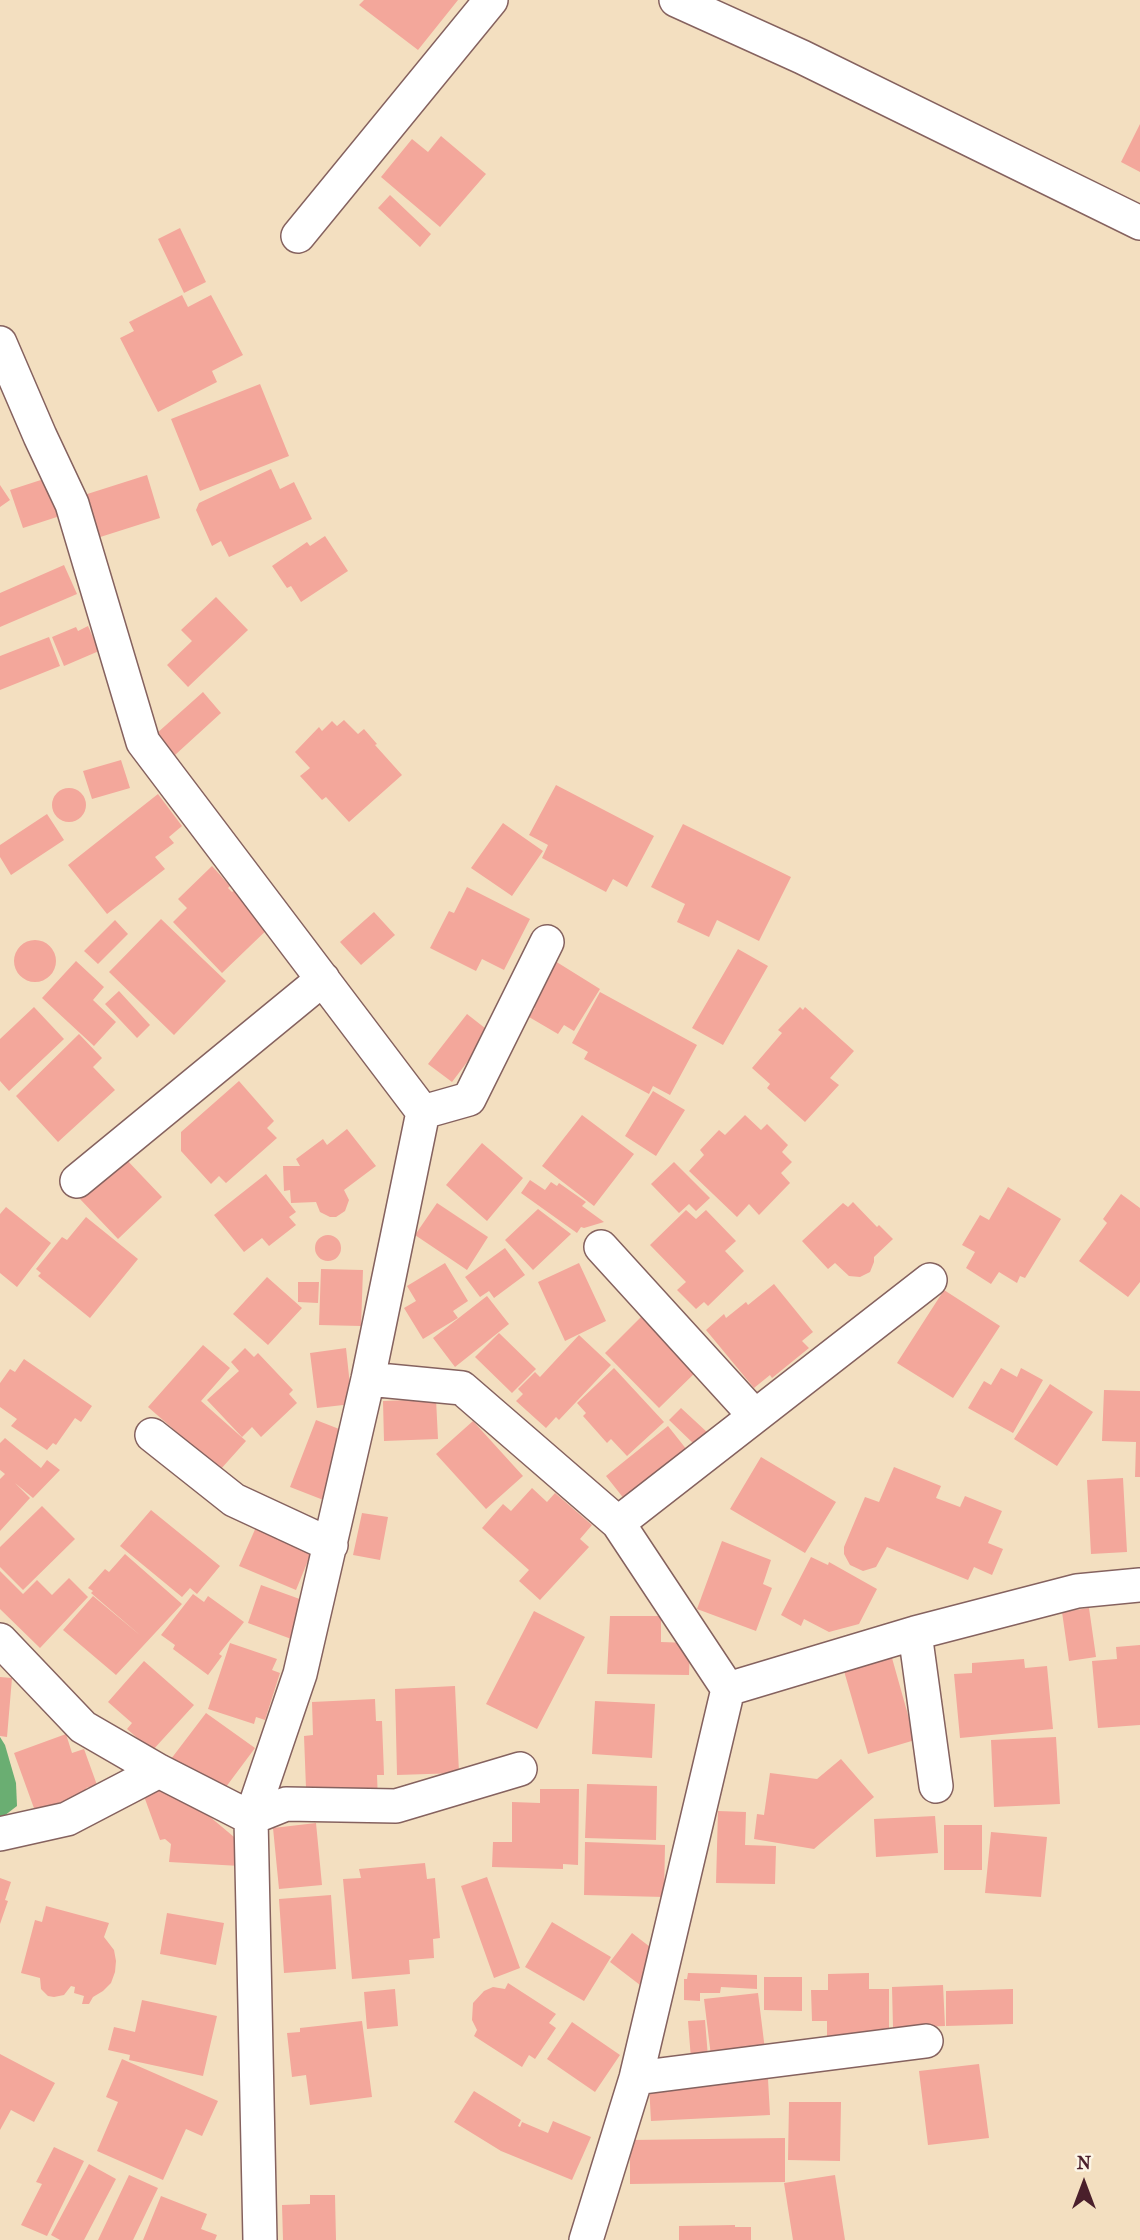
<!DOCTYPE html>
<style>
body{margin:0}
#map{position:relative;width:1140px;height:2240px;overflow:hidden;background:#f3dfc0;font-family:"IM FELL French Canon",serif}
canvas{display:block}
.north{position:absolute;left:1049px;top:2149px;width:70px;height:70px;-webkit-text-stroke:5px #fcf5e5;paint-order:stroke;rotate:0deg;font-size:19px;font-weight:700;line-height:28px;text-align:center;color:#4a1f2b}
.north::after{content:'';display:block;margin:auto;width:24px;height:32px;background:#4a1f2b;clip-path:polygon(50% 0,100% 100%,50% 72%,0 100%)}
</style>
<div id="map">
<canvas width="1140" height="2240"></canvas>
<div class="north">N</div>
</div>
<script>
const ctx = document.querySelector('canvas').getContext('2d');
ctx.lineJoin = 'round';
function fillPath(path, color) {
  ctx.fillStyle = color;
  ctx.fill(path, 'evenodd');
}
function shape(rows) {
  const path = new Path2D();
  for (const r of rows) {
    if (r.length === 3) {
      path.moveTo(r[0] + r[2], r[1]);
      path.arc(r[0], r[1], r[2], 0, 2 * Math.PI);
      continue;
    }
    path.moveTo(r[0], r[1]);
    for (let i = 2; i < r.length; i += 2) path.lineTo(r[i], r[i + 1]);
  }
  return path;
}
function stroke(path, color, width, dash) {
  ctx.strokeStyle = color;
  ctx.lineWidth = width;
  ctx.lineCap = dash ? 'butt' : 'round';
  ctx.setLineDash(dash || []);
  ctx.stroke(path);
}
const forest = shape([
 [0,1737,5,1745,16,1783,17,1806,0,1819]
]);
const building = shape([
 [364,0,458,0,418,50,359,5],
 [1140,124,1140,172,1121,162],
 [441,136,486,174,440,227,381,177,412,139,428,152],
 [390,195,431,234,420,247,378,208],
 [180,228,206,282,184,293,158,239],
 [182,295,188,307,211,295,243,355,212,371,217,382,158,412,120,338,134,331,129,322],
 [260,384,289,456,200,491,171,419],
 [271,469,280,489,294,482,312,519,229,557,221,541,212,546,196,510,199,503],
 [147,475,160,518,94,539,81,496],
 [47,478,60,516,23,528,10,490],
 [0,485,10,500,0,507],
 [325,536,348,571,301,602,291,586,287,588,272,566,307,542,310,546],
 [64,565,77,594,0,627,0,593],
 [216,597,248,630,188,687,167,665,192,641,181,630],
 [88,626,99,651,64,666,52,637,76,627,78,631],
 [49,637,60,666,0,690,0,656],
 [203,692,221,713,175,755,156,734],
 [344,720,358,734,364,729,377,744,375,745,402,775,349,822,326,797,322,800,300,776,310,768,295,752,319,727,322,731,332,721,337,726],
 [121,760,130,788,92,799,83,771],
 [556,785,654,836,627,887,613,879,606,892,542,858,548,845,529,835],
 [69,805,17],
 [158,794,182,826,169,837,174,843,155,857,165,869,107,914,68,865],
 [47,814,64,840,11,875,0,857,0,845],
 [503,823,543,851,512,896,471,868],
 [683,824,791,877,759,941,717,920,709,937,677,922,685,904,651,887],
 [212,866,230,886,228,888,232,892,239,887,274,923,222,973,173,922,187,908,178,899],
 [467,887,530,919,504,970,482,959,476,971,430,948,449,911,454,913],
 [374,912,395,935,361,965,340,942],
 [161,919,226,981,174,1035,109,972],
 [115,920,128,934,98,964,84,951],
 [35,961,21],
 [738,949,768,966,723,1045,692,1028],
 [76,961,104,987,93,1000,116,1022,94,1046,42,998],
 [555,961,600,989,574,1031,564,1025,558,1034,529,1017,535,1008,529,1004],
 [119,991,150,1025,137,1038,105,1004],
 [600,992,697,1045,670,1095,653,1086,649,1094,584,1059,588,1052,572,1043],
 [34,1007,64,1039,9,1091,0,1081,0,1039],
 [800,1007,803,1010,805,1007,854,1051,830,1078,839,1085,805,1122,767,1088,770,1084,752,1068,782,1033,778,1030],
 [467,1014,490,1032,452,1082,428,1064],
 [79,1034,102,1058,93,1067,115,1090,58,1142,16,1096],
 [239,1081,274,1121,267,1128,277,1138,226,1183,219,1176,211,1184,181,1151,181,1132],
 [653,1091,685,1110,656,1156,625,1136],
 [582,1115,634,1154,594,1206,542,1166],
 [745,1115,761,1130,767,1124,788,1145,782,1152,792,1162,781,1173,790,1183,759,1215,749,1204,737,1217,689,1171,704,1155,700,1150,719,1130,725,1135],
 [347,1129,376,1166,344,1190,349,1200,345,1211,336,1217,330,1217,320,1212,316,1202,291,1203,290,1190,284,1191,283,1166,300,1166,296,1159,323,1139,327,1145],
 [482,1143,523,1178,487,1221,446,1185],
 [124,1157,162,1197,118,1239,80,1199],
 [674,1162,710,1198,696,1211,689,1204,679,1213,651,1184],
 [266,1174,296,1212,289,1217,296,1225,269,1246,262,1238,244,1252,214,1215],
 [530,1180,545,1190,551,1182,557,1186,559,1183,586,1202,582,1206,604,1222,584,1228,581,1227,577,1233,521,1193],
 [1008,1187,1061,1219,1025,1278,1020,1276,1017,1283,999,1272,991,1284,966,1268,975,1252,962,1245,980,1215,989,1220],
 [1121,1194,1140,1208,1140,1282,1128,1297,1079,1261,1107,1223,1103,1219],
 [853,1202,877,1227,879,1225,893,1239,874,1257,874,1262,870,1272,860,1277,849,1276,835,1263,828,1269,802,1241,843,1203,848,1207],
 [437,1203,488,1237,467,1270,415,1235],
 [6,1207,51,1243,17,1287,0,1273,0,1214],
 [538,1209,571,1234,533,1270,505,1240],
 [686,1210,696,1219,706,1210,736,1241,725,1251,744,1271,708,1306,704,1302,696,1309,677,1290,686,1282,650,1245],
 [86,1217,138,1259,90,1318,38,1276,41,1273,36,1269,62,1237,67,1240],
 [328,1248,13],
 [505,1248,525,1275,494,1298,489,1291,480,1297,465,1277],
 [445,1263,468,1301,453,1311,458,1318,423,1339,404,1308,416,1301,407,1286],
 [579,1263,606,1321,565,1341,538,1282],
 [321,1269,363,1270,361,1326,319,1325],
 [267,1277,302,1308,268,1345,233,1314],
 [298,1282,319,1282,318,1303,298,1302],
 [774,1284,813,1332,802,1341,809,1348,772,1378,770,1375,754,1388,706,1330,724,1314,726,1318,746,1302,748,1305],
 [944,1290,1000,1326,953,1398,897,1363],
 [487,1296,509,1324,455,1367,433,1338],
 [644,1314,699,1369,659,1408,605,1353],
 [499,1333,536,1369,512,1393,475,1357],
 [579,1335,611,1365,559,1420,556,1417,546,1428,516,1401,523,1394,518,1389,535,1372,540,1377],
 [203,1345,230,1368,201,1401,246,1441,220,1470,148,1407],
 [245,1348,254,1357,258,1353,293,1390,289,1394,297,1403,261,1437,252,1427,242,1437,207,1400,239,1371,231,1362],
 [346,1348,352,1404,317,1408,310,1353],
 [24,1359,92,1406,81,1422,75,1418,56,1445,53,1443,47,1450,11,1426,17,1419,0,1407,0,1383,10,1369,15,1372],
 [614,1368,664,1422,627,1456,611,1439,607,1443,583,1416,586,1413,577,1403],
 [1001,1368,1017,1377,1021,1368,1043,1380,1013,1433,968,1408,984,1381,991,1385],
 [1050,1384,1093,1412,1057,1466,1014,1439],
 [1104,1390,1140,1391,1140,1477,1135,1477,1136,1442,1102,1441],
 [436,1399,438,1439,384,1441,383,1401],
 [681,1408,708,1433,695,1445,669,1420],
 [316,1420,352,1434,326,1501,290,1487],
 [473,1421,523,1476,486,1509,436,1454],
 [668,1426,687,1450,625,1500,606,1476],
 [5,1438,41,1468,47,1460,60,1470,33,1498,15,1483,30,1498,0,1531,0,1479,5,1474,0,1470,0,1443],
 [761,1457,836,1502,805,1553,730,1509],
 [894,1467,941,1486,936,1498,960,1507,965,1496,1002,1511,988,1543,1003,1549,992,1575,974,1567,968,1580,887,1547,876,1567,863,1571,850,1565,844,1554,844,1547,865,1497,879,1502],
 [1123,1478,1127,1552,1091,1554,1087,1480],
 [532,1488,547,1502,555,1493,592,1525,580,1539,589,1547,540,1600,519,1581,529,1570,482,1528,503,1504,511,1511],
 [42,1506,75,1539,23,1590,0,1567,0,1547],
 [151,1510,220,1566,197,1594,190,1588,182,1597,120,1546],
 [362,1513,388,1517,380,1560,353,1555],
 [260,1518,316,1541,296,1590,239,1566],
 [722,1541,771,1560,763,1584,772,1588,756,1631,697,1609],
 [125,1554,182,1604,116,1675,63,1630,93,1596,141,1636,91,1593,93,1591,88,1588,105,1569,109,1572],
 [811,1557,828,1565,829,1562,877,1589,859,1624,829,1632,804,1619,801,1626,781,1615],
 [0,1571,23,1594,37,1580,52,1595,69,1578,88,1597,40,1648,0,1609],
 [261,1585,308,1602,294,1640,248,1623],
 [193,1594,204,1602,208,1596,244,1622,219,1654,222,1656,208,1675,173,1649,175,1645,161,1635],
 [1089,1608,1096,1657,1069,1661,1062,1612],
 [534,1611,585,1637,537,1729,486,1704],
 [610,1616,661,1616,661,1642,690,1643,689,1675,607,1674],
 [230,1643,277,1659,272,1670,280,1673,265,1720,256,1717,254,1724,208,1709],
 [1140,1645,1140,1725,1098,1728,1092,1661,1117,1659,1116,1647],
 [892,1658,915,1740,868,1754,844,1671],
 [1024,1659,1025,1668,1047,1666,1053,1729,960,1738,954,1674,972,1673,972,1663],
 [144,1661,194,1705,152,1751,127,1729,132,1723,108,1702],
 [0,1677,12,1678,7,1737,0,1736],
 [455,1686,459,1773,397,1775,395,1689],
 [375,1699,376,1721,382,1721,384,1775,377,1775,378,1801,315,1791,315,1788,306,1788,304,1736,313,1735,312,1702],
 [595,1701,655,1704,652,1758,592,1754],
 [206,1713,255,1748,220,1795,171,1759],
 [66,1734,72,1753,84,1749,97,1785,86,1788,87,1793,35,1811,14,1753],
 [1056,1737,1060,1804,994,1807,991,1740],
 [841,1759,874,1797,814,1849,754,1839,757,1814,764,1815,770,1773,817,1779],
 [166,1780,240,1842,240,1866,169,1862,171,1844,165,1839,160,1840,141,1788],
 [587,1784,657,1786,656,1840,585,1838],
 [540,1789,579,1789,578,1865,563,1864,563,1869,492,1867,493,1842,512,1842,512,1802,540,1803],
 [718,1811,746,1812,745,1845,776,1846,775,1884,716,1883],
 [935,1816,938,1853,876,1857,874,1819],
 [316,1823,322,1885,279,1889,273,1828],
 [944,1825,982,1825,982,1870,944,1870],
 [991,1832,1047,1837,1041,1897,985,1893],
 [585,1842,665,1845,664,1897,584,1895],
 [425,1863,427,1879,435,1878,440,1938,433,1939,434,1958,409,1960,410,1974,352,1979,343,1879,361,1878,359,1869],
 [487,1877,520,1968,494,1978,461,1886],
 [0,1878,11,1882,5,1900,8,1901,0,1924],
 [331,1895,336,1969,284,1973,279,1899],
 [46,1906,109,1923,104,1937,114,1950,116,1961,115,1972,111,1983,103,1991,93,1997,89,2004,82,2004,84,1996,74,1993,75,1987,71,1986,64,1995,54,1997,48,1996,41,1989,40,1978,21,1973,35,1920,42,1922],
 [167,1913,224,1923,216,1965,160,1954],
 [552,1922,611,1957,584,2001,525,1967],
 [632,1933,663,1957,640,1985,610,1962],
 [688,1973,757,1975,757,1989,721,1987,720,1993,700,1993,700,2001,684,2000,684,1979,687,1979],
 [869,1973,869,1989,889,1989,889,2042,827,2042,827,2021,812,2021,811,1990,828,1990,828,1974],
 [764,1977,802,1977,802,2011,764,2010],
 [508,1983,556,2014,549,2023,556,2028,535,2059,529,2055,522,2067,474,2036,477,2030,472,2020,473,2003,484,1991,493,1987,505,1989],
 [943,1985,945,2026,893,2028,892,1987],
 [395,1989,398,2026,367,2029,364,1992],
 [1013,1989,1013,2024,946,2026,946,1991],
 [758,1993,765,2050,711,2056,704,1999],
 [142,2000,217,2016,203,2076,129,2060,130,2055,108,2050,114,2027,135,2032],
 [705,2020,708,2057,691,2059,688,2021],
 [362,2021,372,2097,310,2105,306,2075,292,2077,287,2033,300,2032,300,2028],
 [572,2022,620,2055,595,2092,547,2059],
 [0,2054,55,2083,34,2122,11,2110,0,2130],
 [122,2059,218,2101,202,2136,186,2129,163,2180,97,2151,118,2102,106,2097],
 [979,2064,989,2138,928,2145,919,2071],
 [768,2079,770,2115,651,2121,649,2085],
 [474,2091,521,2120,518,2126,520,2127,522,2122,548,2133,553,2121,591,2137,572,2180,501,2151,454,2122],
 [789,2102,841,2102,840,2161,788,2160],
 [785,2138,785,2182,630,2184,630,2140],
 [54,2147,84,2161,47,2236,21,2225,42,2184,36,2182],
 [89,2164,116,2179,84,2240,60,2240,51,2235],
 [129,2175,158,2188,133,2240,98,2240],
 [835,2175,845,2240,793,2240,784,2183],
 [310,2195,335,2195,336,2240,283,2240,282,2205,310,2204],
 [161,2196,207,2214,201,2229,217,2235,215,2240,143,2240],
 [735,2225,735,2227,751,2227,751,2240,679,2240,679,2226]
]);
const minor = shape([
 [676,0,802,57,1140,223],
 [298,236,491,0],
 [0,343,40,436,72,504,143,742,423,1112,368,1379,300,1674,251,1818,260,2240],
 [423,1112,469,1099,547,942],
 [77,1181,323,979],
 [601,1247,755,1416],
 [368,1379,462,1388,618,1523,728,1689,636,2078,586,2240],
 [152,1435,234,1500,331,1545],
 [618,1523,930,1280],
 [915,1633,936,1786],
 [0,1640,83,1727,159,1771,251,1818,286,1804,396,1806,520,1769],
 [728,1689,915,1633,1077,1591,1140,1585],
 [0,1834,67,1819,159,1771],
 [636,2078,926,2041]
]);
fillPath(forest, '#6aae72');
fillPath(building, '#f3a79b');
stroke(minor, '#85625f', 36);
stroke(minor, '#fff', 33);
</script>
